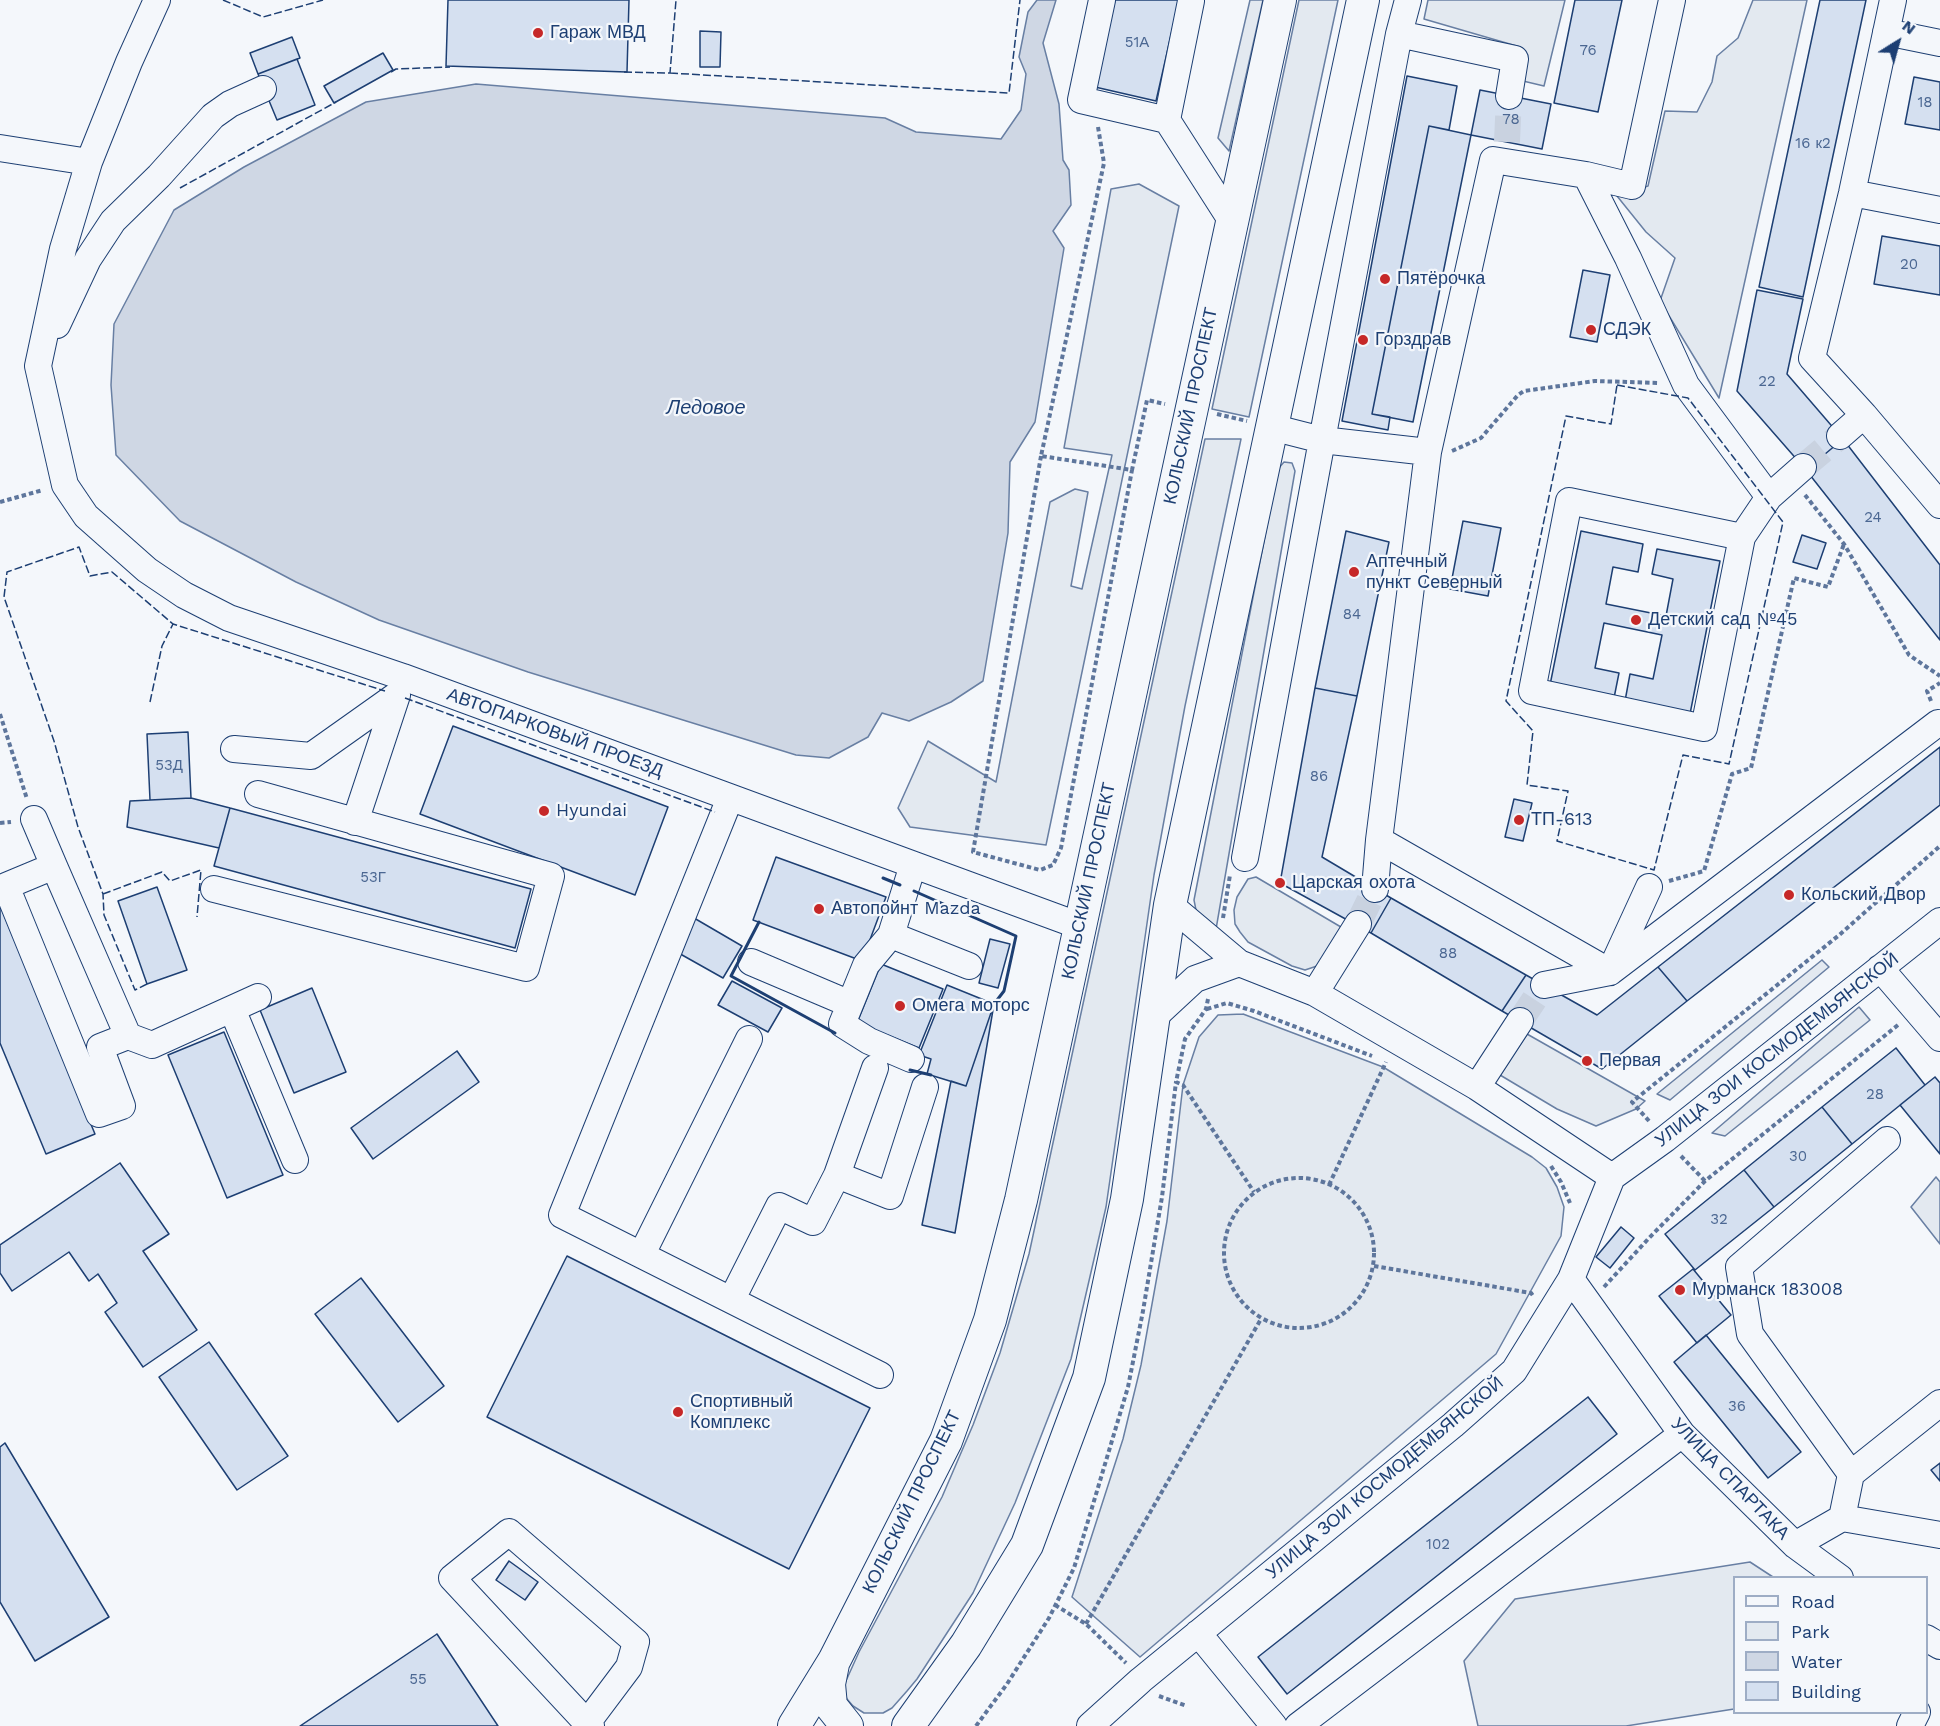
<!DOCTYPE html>
<meta charset="utf-8">
<style>
body{margin:0}
#map{position:relative;width:1940px;height:1726px;overflow:hidden;background:#f4f7fb;font-family:"Work Sans",sans-serif}
canvas{display:block}
.legend{position:absolute;left:1733px;top:1576px;width:195px;height:138px;box-sizing:border-box;background:#f4f7fb;border:2px solid #9eadc5;margin:0;padding:8px 10px;list-style:none;font-size:18px;color:#1d3f73}
.legend li{display:flex;align-items:center;gap:12px;height:30px}
.legend b{width:30px;border:2px solid #9eadc5}
.north{position:absolute;left:1868px;top:12px;width:60px;height:60px;-webkit-text-stroke:4px #f4f7fb;paint-order:stroke;rotate:37deg;font-size:16px;font-weight:700;line-height:24px;text-align:center;color:#1d3f73}
.north::after{content:'';display:block;margin:auto;width:21px;height:27px;background:#1d3f73;clip-path:polygon(50% 0,100% 100%,50% 72%,0 100%)}
</style>
<div id="map">
<canvas width="1940" height="1726"></canvas>
<ul class="legend">
<li><b style="height:8px;background:#f4f7fb"></b>Road</li>
<li><b style="height:16px;background:#e3e9f0"></b>Park</li>
<li><b style="height:16px;background:#cfd7e4"></b>Water</li>
<li><b style="height:16px;background:#d5e0f0"></b>Building</li>
</ul>
<div class="north">N</div>
</div>
<script>
const ctx = document.querySelector('canvas').getContext('2d');
ctx.lineJoin = 'round';
function fillPath(path, color) {
  ctx.fillStyle = color;
  ctx.fill(path, 'evenodd');
}
function shape(rows) {
  const path = new Path2D();
  for (const r of rows) {
    if (r.length === 3) {
      path.moveTo(r[0] + r[2], r[1]);
      path.arc(r[0], r[1], r[2], 0, 2 * Math.PI);
      continue;
    }
    path.moveTo(r[0], r[1]);
    for (let i = 2; i < r.length; i += 2) path.lineTo(r[i], r[i + 1]);
  }
  return path;
}
function stroke(path, color, width, dash) {
  ctx.strokeStyle = color;
  ctx.lineWidth = width;
  ctx.lineCap = dash ? 'butt' : 'round';
  ctx.setLineDash(dash || []);
  ctx.stroke(path);
}
function label(font, color, halo, rows, align = 'center') {
  ctx.font = font + ' "Work Sans",sans-serif';
  ctx.lineWidth = 4.5;
  ctx.setLineDash([]);
  ctx.textBaseline = 'middle';
  ctx.strokeStyle = halo;
  ctx.fillStyle = color;
  for (const [text, x, y, turn = 0] of rows) {
    ctx.save();
    ctx.translate(x, y);
    ctx.rotate((+turn || 0) * Math.PI / 180);
    ctx.textAlign = isNaN(turn) ? turn : align;
    if (halo) ctx.strokeText(text, 0, 0);
    ctx.fillText(text, 0, 0);
    ctx.restore();
  }
}
const green = shape([
 [1250,0,1263,0,1229,151,1218,138,1250,0],
 [1299,0,1338,0,1249,417,1212,409,1299,0],
 [1428,0,1565,0,1544,86,1523,81,1520,47,1424,19,1428,0],
 [1753,0,1807,0,1719,398,1660,301,1675,258,1646,232,1617,196,1648,186,1665,111,1697,112,1712,82,1717,56,1738,38,1753,0],
 [1139,184,1179,206,1046,845,910,827,898,808,928,741,996,782,1050,502,1075,489,1088,492,1071,586,1082,589,1112,455,1064,448,1111,189,1139,184],
 [1205,439,1241,439,1185,706,1154,875,1106,1207,1071,1359,1015,1503,973,1593,917,1679,907,1691,892,1708,883,1713,864,1713,853,1706,847,1699,844,1692,845,1683,859,1652,942,1497,973,1425,1000,1353,1029,1254,1205,439],
 [1284,462,1292,463,1295,471,1215,935,1197,915,1194,900,1278,469,1284,462],
 [1256,877,1346,930,1320,965,1305,970,1292,966,1248,942,1240,932,1235,924,1234,910,1237,897,1248,879,1256,877],
 [1822,960,1829,967,1670,1100,1657,1094,1822,960],
 [1859,1007,1870,1020,1725,1136,1712,1133,1859,1007],
 [1243,1014,1383,1067,1532,1157,1546,1168,1557,1187,1564,1207,1561,1236,1496,1354,1140,1657,1072,1597,1123,1439,1141,1365,1167,1221,1183,1085,1199,1037,1218,1015,1243,1014],
 [1527,1034,1645,1101,1636,1109,1596,1126,1557,1109,1500,1075,1527,1034],
 [1936,1177,1940,1182,1940,1244,1911,1207,1936,1177],
 [1750,1562,1773,1577,1734,1578,1734,1709,1626,1726,1478,1726,1464,1661,1515,1599,1750,1562]
]);
const water = shape([
 [1037,0,1056,0,1043,43,1059,104,1063,160,1069,170,1071,205,1053,231,1064,248,1035,422,1010,462,1008,533,983,681,951,702,909,721,882,713,868,737,829,758,796,755,528,672,379,620,296,582,180,521,116,455,111,385,114,324,174,210,244,167,366,102,476,84,885,118,916,132,1001,139,1021,110,1026,74,1019,57,1028,12,1037,0]
]);
const building = shape([
 [448,0,629,0,627,72,446,66,448,0],
 [1115,0,1179,0,1156,101,1095,87,1115,0],
 [1575,0,1622,0,1598,112,1554,103,1575,0],
 [1820,0,1866,0,1803,297,1759,287,1820,0],
 [700,31,721,32,720,67,700,67,700,31],
 [292,37,300,58,258,74,250,53,292,37],
 [383,53,393,70,334,103,324,86,383,53],
 [297,59,315,105,277,120,258,74,297,59],
 [1407,76,1457,86,1449,130,1429,126,1372,414,1390,417,1388,430,1342,421,1407,76],
 [1914,77,1940,82,1940,130,1905,124,1914,77],
 [1480,90,1551,104,1542,149,1471,135,1480,90],
 [1429,126,1471,135,1413,422,1372,414,1429,126],
 [1882,236,1940,246,1940,295,1874,284,1882,236],
 [1583,270,1610,275,1597,342,1570,337,1583,270],
 [1757,290,1803,299,1787,374,1843,439,1806,470,1737,391,1757,290],
 [1843,439,1940,565,1940,640,1806,470,1843,439],
 [1463,521,1501,528,1488,596,1450,589,1463,521],
 [1346,531,1389,542,1357,696,1315,688,1346,531],
 [1581,531,1643,544,1638,572,1613,567,1606,604,1666,616,1673,579,1652,574,1657,549,1720,561,1690,714,1625,701,1630,674,1653,679,1662,635,1604,623,1595,668,1619,673,1614,698,1550,685,1581,531],
 [1802,535,1826,543,1817,569,1793,562,1802,535],
 [1315,688,1357,696,1322,857,1391,898,1371,933,1280,883,1315,688],
 [453,726,668,807,635,895,420,814,453,726],
 [188,732,191,798,150,800,147,734,188,732],
 [1940,747,1940,805,1687,1001,1658,967,1940,747],
 [191,798,230,808,219,848,127,827,130,801,191,798],
 [1514,799,1532,803,1523,841,1505,837,1514,799],
 [230,808,531,889,515,948,214,866,230,808],
 [776,857,886,897,862,961,753,920,776,857],
 [157,887,187,970,147,984,118,901,157,887],
 [1391,898,1526,975,1502,1011,1371,933,1391,898],
 [0,905,95,1134,46,1154,0,1043,0,905],
 [694,918,742,946,723,978,675,951,694,918],
 [990,939,1010,944,998,988,979,983,990,939],
 [881,964,943,989,919,1048,857,1023,881,964],
 [1658,967,1687,1001,1602,1069,1502,1011,1526,975,1597,1015,1658,967],
 [732,981,782,1008,768,1032,718,1005,732,981],
 [947,985,994,1004,966,1086,927,1074,931,1059,919,1055,947,985],
 [312,988,346,1072,294,1093,260,1010,312,988],
 [994,1004,955,1233,922,1225,951,1081,966,1086,994,1004],
 [224,1032,283,1175,227,1198,168,1055,224,1032],
 [1896,1048,1925,1085,1852,1144,1822,1107,1896,1048],
 [457,1051,479,1082,373,1159,351,1128,457,1051],
 [1935,1077,1940,1083,1940,1154,1900,1105,1935,1077],
 [1822,1107,1852,1144,1774,1207,1744,1170,1822,1107],
 [120,1163,169,1234,143,1251,197,1330,143,1367,105,1312,117,1303,98,1274,89,1281,69,1252,12,1291,0,1273,0,1245,120,1163],
 [1744,1170,1774,1207,1695,1270,1665,1234,1744,1170],
 [1621,1227,1634,1238,1610,1268,1596,1257,1621,1227],
 [567,1256,870,1408,789,1569,487,1417,567,1256],
 [1693,1269,1731,1315,1697,1343,1659,1296,1693,1269],
 [361,1278,444,1386,398,1422,315,1314,361,1278],
 [1706,1335,1801,1452,1768,1478,1674,1362,1706,1335],
 [209,1342,288,1456,237,1490,159,1377,209,1342],
 [1588,1397,1617,1434,1287,1694,1258,1657,1588,1397],
 [5,1443,109,1617,35,1661,0,1602,0,1447,5,1443],
 [1940,1463,1940,1481,1931,1470,1940,1463],
 [509,1561,538,1582,525,1600,496,1580,509,1561],
 [437,1634,498,1726,300,1726,437,1634]
]);
const minorTunnel = shape([
 [1507,142,1509,96],
 [1803,467,1840,436],
 [1358,924,1375,889],
 [1520,1021,1544,985]
]);
const path = shape([
 [1098,127,1104,163,1041,456,1132,470,1147,400,1165,404],
 [1217,414,1247,421],
 [1452,451,1481,438,1518,395,1524,391,1595,381,1660,383],
 [1041,456,973,852,1040,870,1053,865,1061,848,1132,470],
 [1805,495,1844,544,1909,655,1940,676],
 [0,502,43,490],
 [1931,701,1927,691,1940,683],
 [0,714,27,799],
 [0,823,11,822],
 [1669,881,1704,871,1732,774,1751,768,1794,578,1828,587,1844,544],
 [1223,918,1230,875],
 [1208,999,1206,1009,1185,1039,1176,1082,1183,1085,1254,1192],
 [1207,1009,1227,1003,1254,1011,1372,1056],
 [1649,1121,1632,1102,1838,936,1940,846],
 [1681,1156,1705,1181],
 [1551,1166,1561,1182,1570,1203],
 [1299,1253,75],
 [1329,1185,1386,1062],
 [1374,1266,1531,1293,1534,1297],
 [1604,1287,1649,1238,1705,1181,1898,1025],
 [1055,1605,1086,1624,1126,1663],
 [1086,1624,1261,1319],
 [1159,1696,1187,1706],
 [976,1726,1007,1684,1049,1618,1074,1568,1128,1387,1143,1311,1162,1197,1176,1082]
]);
const minor = shape([
 [157,0,129,62,89,162,63,249,38,366,65,485,86,516,147,570,184,595,229,618,403,677,1080,926],
 [1102,0,1081,100,1167,120],
 [1672,0,1632,186,1586,175,1628,258,1686,385,1769,497,1803,467],
 [1191,1,1167,120,1231,220],
 [1886,32,1940,43],
 [1399,34,1515,59,1509,96],
 [0,148,89,162],
 [1852,193,1940,210],
 [57,325,88,259,113,221,159,176,213,116,230,104,263,89],
 [1864,415,1812,358,1852,193,1893,0],
 [1271,427,1322,440,1428,452,1379,840],
 [1840,436,1864,415,1940,505],
 [1428,452,1493,160,1586,175],
 [1742,537,1704,728,1532,691,1569,501,1742,537,1769,497],
 [234,749,311,756,397,695,355,822],
 [730,798,562,1215,880,1375],
 [34,819,54,866,128,1036,100,1047,122,1106,99,1114,6,886,54,866],
 [1245,858,1322,440,1399,34,1408,0],
 [913,865,891,935,969,966],
 [214,889,526,968,551,876,258,794],
 [1375,889,1379,840,1610,972,1938,723],
 [1170,905,1239,963,1315,993,1477,1087,1612,1177],
 [891,935,866,965,842,1024,869,1041,911,1059],
 [751,962,850,1004],
 [1880,968,1940,1038],
 [1544,985,1610,972,1649,887],
 [1315,993,1358,924],
 [232,1009,295,1160],
 [1154,1017,1195,979,1239,963],
 [128,1036,152,1045,258,997],
 [1477,1087,1520,1021],
 [837,1175,875,1068],
 [642,1254,749,1039],
 [1571,1279,1682,1434,1795,1545,1840,1578],
 [732,1299,779,1206,813,1222,837,1175,890,1196,925,1087],
 [1851,1474,1940,1403],
 [1842,1518,1940,1535],
 [1795,1545,1842,1518,1851,1474,1750,1334,1739,1267,1887,1140],
 [1198,1633,1274,1726],
 [1926,1638,1940,1646],
 [587,1723,452,1578,509,1532,636,1642,629,1667,587,1723,591,1726],
 [1090,1726,1141,1680,1453,1425,1514,1371,1571,1279,1612,1177,1665,1139,1940,921],
 [1298,1726,1682,1434],
 [1910,1726,1917,1712]
]);
const major = shape([
 [833,1664,829,1684,831,1706,847,1726],
 [794,1726,834,1661,946,1441,990,1320,1021,1200,1280,0],
 [908,1726,966,1645,1027,1545,1089,1378,1127,1199,1170,905,1363,0]
]);
const fence = shape([
 [223,0,263,17,323,0],
 [391,72,396,69,450,67],
 [624,72,670,73,676,0],
 [670,73,1009,93,1020,0],
 [180,188,336,102],
 [1617,385,1688,398,1783,522,1729,764,1683,755,1654,870,1557,841,1568,791,1527,785,1533,731,1506,701,1566,416,1611,424,1617,385],
 [405,698,715,812],
 [150,702,162,646,173,624],
 [103,894,162,872,170,881,201,870,197,917],
 [147,984,135,990,104,915,103,894,78,827,54,741,4,597,7,572,79,547,90,576,112,572,173,624,385,691]
]);
const wall = shape([
 [883,878,900,885],
 [914,891,1016,936,1004,991,994,1004],
 [759,922,731,976,835,1033],
 [910,1070,931,1075]
]);
const markers = [
 [538,33,6,"#c62828"],
 [1385,279,6,"#c62828"],
 [1591,330,6,"#c62828"],
 [1363,340,6,"#c62828"],
 [1354,572,6,"#c62828"],
 [1636,620,6,"#c62828"],
 [544,811,6,"#c62828"],
 [1519,820,6,"#c62828"],
 [1280,883,6,"#c62828"],
 [1789,895,6,"#c62828"],
 [819,909,6,"#c62828"],
 [900,1006,6,"#c62828"],
 [1587,1061,6,"#c62828"],
 [1680,1290,6,"#c62828"],
 [678,1412,6,"#c62828"]
];
const numberNames = [
 ["51А",1137,43],
 ["76",1588,51],
 ["18",1925,103],
 ["78",1511,120],
 ["16 к2",1813,144],
 ["20",1909,265],
 ["22",1767,382],
 ["24",1873,518],
 ["84",1352,615],
 ["53Д",169,766],
 ["86",1319,777],
 ["53Г",373,878],
 ["88",1448,954],
 ["28",1875,1095],
 ["30",1798,1157],
 ["32",1719,1220],
 ["36",1737,1407],
 ["102",1438,1545],
 ["55",418,1680]
];
const poiNames = [
 ["Гараж МВД",550,33],
 ["Пятёрочка",1397,279],
 ["СДЭК",1603,330],
 ["Горздрав",1375,340],
 ["Аптечный",1366,562],
 ["пункт Северный",1366,583],
 ["Детский сад №45",1648,620],
 ["Hyundai",556,811],
 ["ТП-613",1531,820],
 ["Царская охота",1292,883],
 ["Кольский Двор",1801,895],
 ["Автопойнт Mazda",831,909],
 ["Омега моторс",912,1006],
 ["Первая",1599,1061],
 ["Мурманск 183008",1692,1290],
 ["Спортивный",690,1402],
 ["Комплекс",690,1423]
];
const streetNames = [
 ["КОЛЬСКИЙ ПРОСПЕКТ",1191,406,-78],
 ["АВТОПАРКОВЫЙ ПРОЕЗД",555,733,20],
 ["КОЛЬСКИЙ ПРОСПЕКТ",1089,881,-78],
 ["УЛИЦА ЗОИ КОСМОДЕМЬЯНСКОЙ",1777,1050,-38],
 ["УЛИЦА ЗОИ КОСМОДЕМЬЯНСКОЙ",1385,1478,-40],
 ["УЛИЦА СПАРТАКА",1730,1479,46],
 ["КОЛЬСКИЙ ПРОСПЕКТ",912,1502,-64]
];
const waterNames = [
 ["Ледовое",706,408]
];
fillPath(green, '#e3e9f0');
stroke(green, '#687fa3', 1.5);
fillPath(water, '#cfd7e4');
stroke(water, '#687fa3', 1.5);
fillPath(building, '#d5e0f0');
stroke(building, '#1d3f73', 1.5);
stroke(minorTunnel, '#c9d2e0', 26, [26, 13]);
stroke(minor, '#1d3f73', 28);
stroke(major, '#1d3f73', 34);
stroke(path, '#5e769c', 4, [4.5, 3]);
stroke(minor, '#f4f7fb', 26);
stroke(major, '#f4f7fb', 32);
stroke(fence, '#1d3f73', 1.5, [8, 3]);
stroke(wall, '#1d3f73', 3);
for (const [x, y, r, color] of markers) {
  const dot = new Path2D();
  dot.arc(x, y, r, 0, 2 * Math.PI);
  ctx.fillStyle = color;
  ctx.fill(dot);
  stroke(dot, '#f4f7fb', 2);
}
label('15px', '#4b6792', null, numberNames);
label('18px', '#1d3f73', '#f4f7fb', poiNames, 'left');
label('18px', '#1d3f73', '#f4f7fb', streetNames);
label('italic 20px', '#1d3f73', '#f4f7fb', waterNames);
</script>
